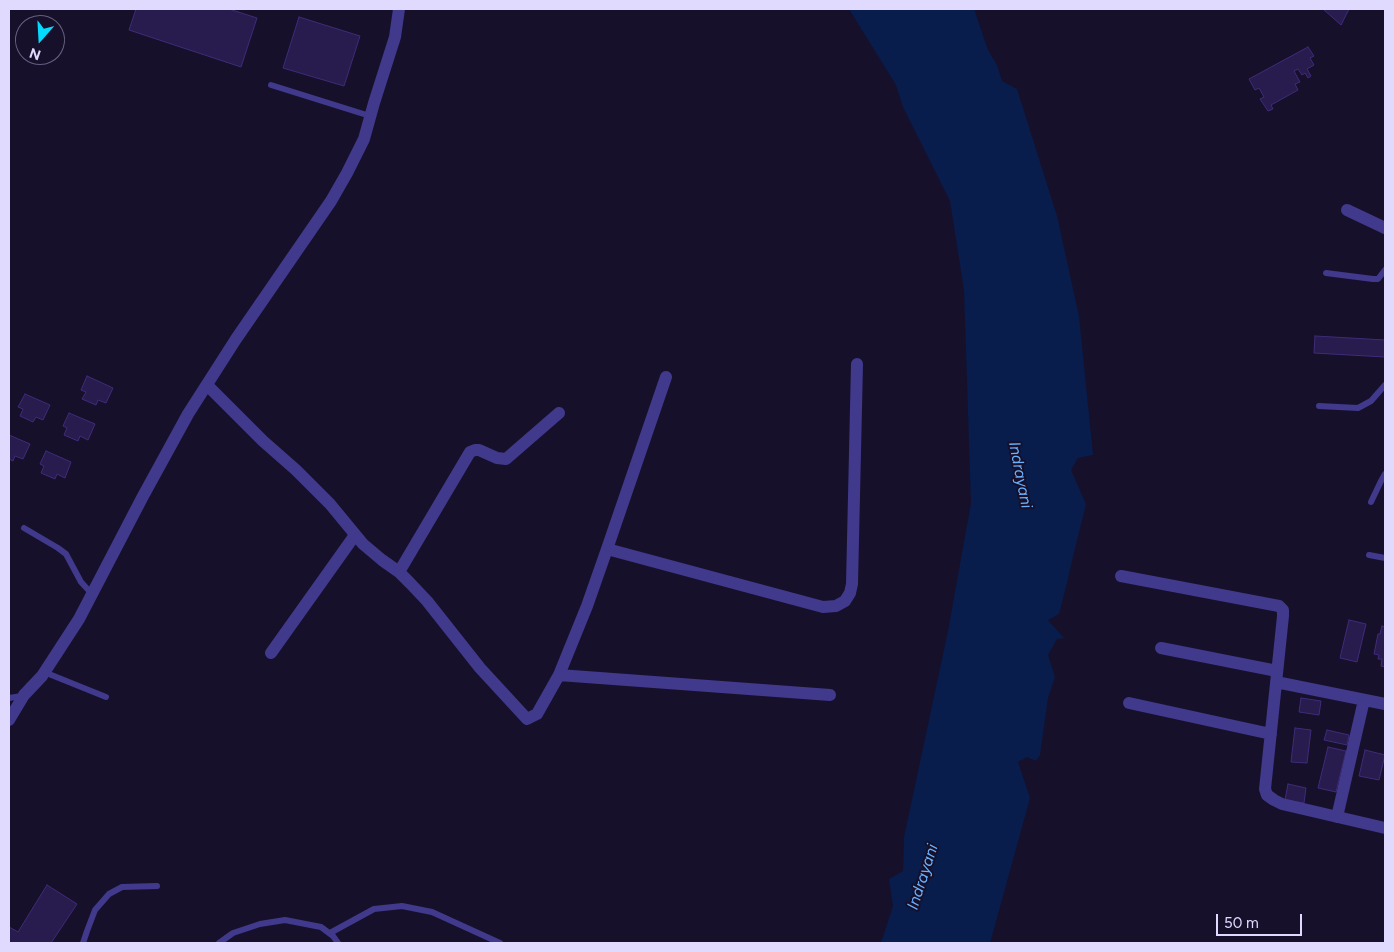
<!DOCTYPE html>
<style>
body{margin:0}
#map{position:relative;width:1394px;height:952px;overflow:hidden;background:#16102b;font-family:Figtree,sans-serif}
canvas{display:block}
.frame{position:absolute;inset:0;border:10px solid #e0daff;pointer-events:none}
.north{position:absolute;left:15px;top:15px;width:50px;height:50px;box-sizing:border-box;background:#16102b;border:1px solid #676180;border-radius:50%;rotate:199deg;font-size:14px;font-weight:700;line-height:20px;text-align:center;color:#e0daff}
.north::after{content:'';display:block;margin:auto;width:18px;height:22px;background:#06d9ff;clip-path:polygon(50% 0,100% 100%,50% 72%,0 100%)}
.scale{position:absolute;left:1216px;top:914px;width:86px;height:22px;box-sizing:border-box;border:2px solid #e0daff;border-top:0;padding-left:6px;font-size:15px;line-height:18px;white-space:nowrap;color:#e0daff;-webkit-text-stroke:4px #16102b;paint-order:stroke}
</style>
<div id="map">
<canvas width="1394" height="952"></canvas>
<div class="frame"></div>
<div class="north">N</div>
<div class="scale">50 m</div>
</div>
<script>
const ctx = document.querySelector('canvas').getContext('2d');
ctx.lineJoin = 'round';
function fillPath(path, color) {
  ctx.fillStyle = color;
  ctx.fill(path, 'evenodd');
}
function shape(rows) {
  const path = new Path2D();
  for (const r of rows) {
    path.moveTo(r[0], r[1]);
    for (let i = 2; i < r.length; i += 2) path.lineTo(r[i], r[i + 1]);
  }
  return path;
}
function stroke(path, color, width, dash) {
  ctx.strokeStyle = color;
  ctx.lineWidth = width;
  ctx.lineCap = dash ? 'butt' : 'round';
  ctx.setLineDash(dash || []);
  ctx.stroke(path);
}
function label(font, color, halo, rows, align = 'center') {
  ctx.font = font + ' Figtree,sans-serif';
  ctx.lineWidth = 4;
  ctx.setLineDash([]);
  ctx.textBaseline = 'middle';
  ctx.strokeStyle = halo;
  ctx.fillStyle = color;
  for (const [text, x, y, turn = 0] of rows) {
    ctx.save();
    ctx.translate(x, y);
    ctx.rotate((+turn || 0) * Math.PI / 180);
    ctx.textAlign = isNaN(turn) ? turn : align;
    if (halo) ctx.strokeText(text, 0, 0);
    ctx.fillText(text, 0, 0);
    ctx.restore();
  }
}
const water = shape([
 [849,9,974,9,988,50,997,65,1002,81,1017,89,1057,216,1079,316,1093,455,1078,458,1071,470,1086,504,1074,552,1067,583,1059,614,1048,620,1064,638,1057,639,1048,655,1055,677,1048,698,1040,755,1036,761,1027,757,1018,762,1030,798,990,943,881,943,893,906,889,879,903,871,904,837,948,631,971,503,964,290,950,201,903,107,896,85]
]);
const building = shape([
 [136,9,229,9,257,18,241,67,129,30,136,9],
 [1323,9,1349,9,1341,25,1323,9],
 [299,17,360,36,344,86,283,68,299,17],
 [1308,47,1314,56,1310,58,1314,65,1307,69,1311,76,1308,78,1305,73,1302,75,1298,69,1294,71,1300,82,1295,84,1298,90,1271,105,1273,109,1268,111,1260,99,1264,97,1259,88,1255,90,1249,79,1308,47],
 [1315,336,1385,340,1385,357,1314,353,1315,336],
 [87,376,113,388,106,403,98,400,96,405,82,399,86,392,81,390,87,376],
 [25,394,50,405,43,420,36,417,33,422,20,416,23,409,18,407,25,394],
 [69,413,95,424,88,440,80,436,78,441,64,435,67,428,63,426,69,413],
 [9,435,30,444,23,459,15,456,13,461,9,459,9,435],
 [46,451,71,462,65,478,57,474,55,479,41,473,44,466,40,464,46,451],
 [1349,620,1366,624,1357,662,1340,658,1349,620],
 [1382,626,1385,627,1385,667,1381,666,1382,659,1378,659,1379,655,1374,654,1378,634,1380,634,1382,626],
 [1301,698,1321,701,1319,715,1299,712,1301,698],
 [1295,728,1311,730,1307,763,1291,762,1295,728],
 [1327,730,1349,735,1347,745,1324,740,1327,730],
 [1328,747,1346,751,1336,792,1318,788,1328,747],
 [1365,750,1385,755,1379,780,1359,776,1365,750],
 [1288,784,1306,788,1304,803,1285,800,1288,784],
 [47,885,77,904,51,943,9,943,9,927,18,932,47,885]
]);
const service = shape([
 [271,85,370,116],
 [1326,273,1373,279,1378,279,1385,270],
 [1319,406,1358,408,1371,401,1385,385],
 [1371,502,1381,481,1385,474],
 [24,528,58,548,66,554,81,582,92,594],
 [1369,555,1385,558],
 [44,672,106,697],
 [9,698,22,696],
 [330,933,374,909,402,906,432,912,500,943],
 [83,943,87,931,95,910,109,894,122,887,157,886],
 [219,943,233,933,260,924,285,920,321,927,333,936,338,943]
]);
const minor = shape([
 [1347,210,1385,228],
 [207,385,263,441,296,470,330,504,363,544,382,560,399,572,410,583,427,601,480,668,527,719,537,714,559,675,830,695],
 [607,549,823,607,836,606,845,601,850,593,852,584,857,364],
 [399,572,470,452,475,450,479,450,497,458,506,459,559,413],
 [1121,576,1279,606,1283,610,1283,616,1265,789,1267,795,1274,800,1282,804,1385,828],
 [1161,648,1277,671],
 [271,653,355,535],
 [559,675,587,606,607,549,666,377],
 [1276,682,1385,704],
 [1129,703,1271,734],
 [1337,817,1364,700]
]);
const tertiary = shape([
 [9,720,24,695,42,676,79,619,142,498,188,414,236,339,331,201,347,173,364,139,374,103,395,37,399,9]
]);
const waterNames = [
 ["Indrayani",1020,475,79],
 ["Indrayani",923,877,-72]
];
fillPath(water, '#081d4b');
fillPath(building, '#281b4d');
stroke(building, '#3f2c7a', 1);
stroke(service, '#40398c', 6);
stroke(minor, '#40398c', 12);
stroke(tertiary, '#40398c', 12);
label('italic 16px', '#68b1ff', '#16102b', waterNames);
</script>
